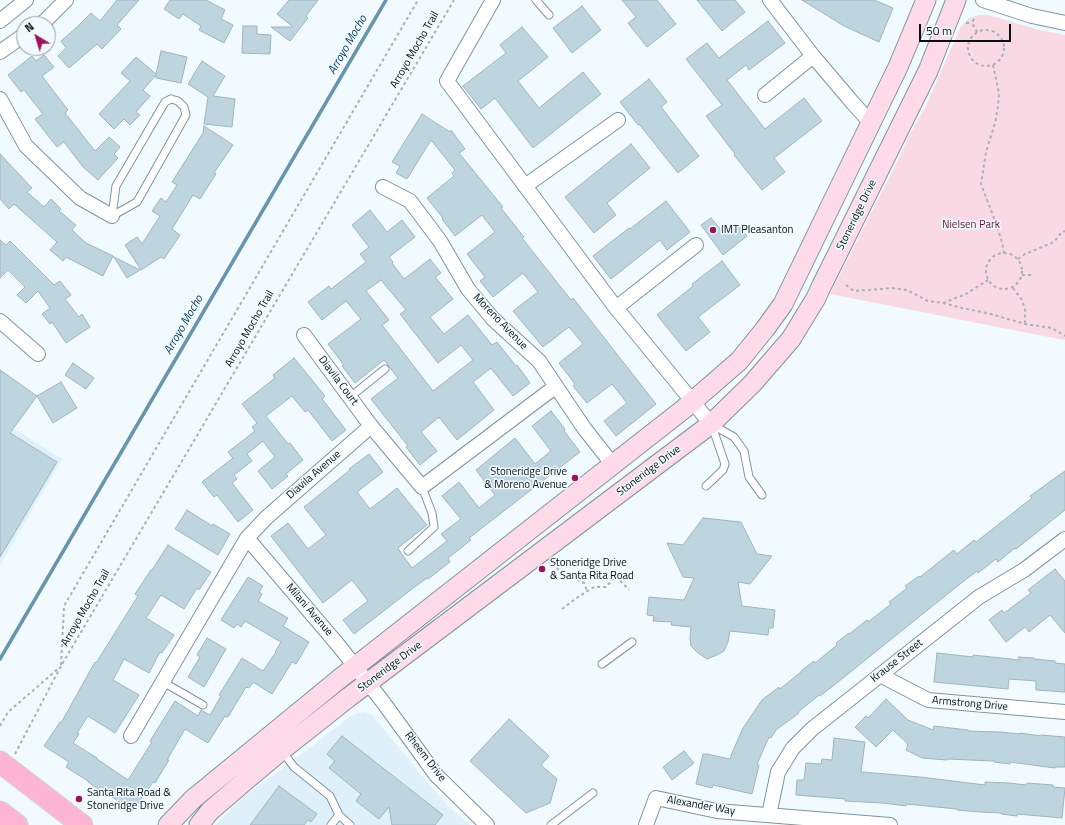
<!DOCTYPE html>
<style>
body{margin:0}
#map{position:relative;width:1065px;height:825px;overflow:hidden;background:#f1faff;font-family:"Titillium Web",sans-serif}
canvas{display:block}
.north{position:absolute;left:16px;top:16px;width:40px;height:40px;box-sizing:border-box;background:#f1faff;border:1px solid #939ca1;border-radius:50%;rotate:322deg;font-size:11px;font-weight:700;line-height:16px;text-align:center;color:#070f13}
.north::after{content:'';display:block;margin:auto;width:14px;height:18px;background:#9f125d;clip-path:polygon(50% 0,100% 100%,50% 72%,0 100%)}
.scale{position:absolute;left:919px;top:24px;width:92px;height:18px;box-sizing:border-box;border:2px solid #070f13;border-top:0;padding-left:5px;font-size:12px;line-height:14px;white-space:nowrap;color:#070f13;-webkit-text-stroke:3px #f1faff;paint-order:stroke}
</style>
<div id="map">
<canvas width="1065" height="825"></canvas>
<div class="north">N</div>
<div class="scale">50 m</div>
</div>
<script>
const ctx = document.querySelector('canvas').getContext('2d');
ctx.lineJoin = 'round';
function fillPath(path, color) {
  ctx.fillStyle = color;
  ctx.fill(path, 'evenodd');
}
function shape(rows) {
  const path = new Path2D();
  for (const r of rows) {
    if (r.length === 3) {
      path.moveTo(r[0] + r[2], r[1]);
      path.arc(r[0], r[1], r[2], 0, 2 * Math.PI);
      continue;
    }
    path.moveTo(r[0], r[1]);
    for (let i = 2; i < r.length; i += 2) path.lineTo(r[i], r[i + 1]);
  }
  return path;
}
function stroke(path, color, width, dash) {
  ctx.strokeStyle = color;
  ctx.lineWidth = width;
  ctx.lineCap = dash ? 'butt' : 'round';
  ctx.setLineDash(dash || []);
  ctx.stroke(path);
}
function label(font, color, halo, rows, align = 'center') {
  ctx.font = font + ' "Titillium Web",sans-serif';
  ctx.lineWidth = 3;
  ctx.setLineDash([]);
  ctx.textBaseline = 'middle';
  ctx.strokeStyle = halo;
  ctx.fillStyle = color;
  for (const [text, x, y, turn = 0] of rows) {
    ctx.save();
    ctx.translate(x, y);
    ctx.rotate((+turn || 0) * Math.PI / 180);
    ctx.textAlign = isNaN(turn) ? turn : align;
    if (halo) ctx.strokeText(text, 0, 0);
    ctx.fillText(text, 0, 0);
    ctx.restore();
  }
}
const built = shape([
 [0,420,62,459,0,565],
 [365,712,372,715,434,790,448,806,470,825,215,825,243,797,286,766,348,718,357,713]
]);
const green = shape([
 [979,15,988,15,1040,30,1065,35,1065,339,1064,340,830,294,896,164,909,136,926,106,960,28,969,18]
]);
const stream = shape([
 [0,659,386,0]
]);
const building = shape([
 [117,0,139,0,117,25,121,29,102,49,97,44,69,68,58,56,66,48,61,41,77,27,91,13,100,21,117,0],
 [170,0,206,0,225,10,221,19,233,25,224,43,199,30,201,26,183,14,179,19,164,9,170,0],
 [289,0,318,0,306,16,308,18,290,41,271,27,293,27,277,14,289,0],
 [622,0,657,0,676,24,647,47,628,23,636,17,622,0],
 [697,0,735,0,745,12,722,31,697,0],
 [802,0,874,0,893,8,879,42,844,26,802,0],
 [582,6,601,30,572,53,553,28,582,6],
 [768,21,785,43,749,70,746,65,727,80,765,129,804,98,822,121,774,158,785,172,762,190,734,155,735,154,706,116,722,105,686,59,707,43,719,58,768,21],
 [243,26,257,26,257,34,271,35,270,54,242,53,243,26],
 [522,27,548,57,518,81,539,108,583,72,601,94,533,148,495,98,481,109,463,86,506,53,500,45,522,27],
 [161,51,187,57,181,83,156,78,156,75,143,90,150,96,136,112,140,115,130,125,124,119,114,129,99,114,130,81,121,73,136,57,156,74,161,51],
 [44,55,54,67,42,76,68,110,65,113,95,151,109,137,120,147,114,154,118,158,98,180,83,167,64,142,57,147,35,119,43,114,24,90,21,92,8,75,32,56,36,61,44,55],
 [202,61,225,76,213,96,235,99,232,127,204,124,208,97,188,84,202,61],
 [649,79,667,102,661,107,699,156,678,173,639,124,638,125,620,102,649,79],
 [422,114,450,132,451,130,465,149,459,153,503,207,501,208,524,237,522,238,571,300,573,298,656,404,616,436,604,421,627,403,612,384,587,403,573,386,575,384,559,363,583,344,569,327,543,347,513,311,538,292,523,273,493,297,480,281,485,277,467,254,495,232,482,215,455,236,442,219,443,218,427,198,454,176,452,173,455,170,431,140,407,179,396,173,400,166,392,162,422,114],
 [204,126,233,145,214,173,216,174,200,199,193,195,172,229,180,235,164,259,161,257,141,270,125,245,137,237,142,244,160,216,152,211,161,198,166,202,177,185,172,182,203,133,204,126],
 [631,144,650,168,607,203,616,215,594,233,565,197,631,144],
 [0,154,32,188,27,192,44,207,51,199,61,209,59,211,76,225,72,230,86,243,113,256,103,276,66,257,63,261,50,250,57,242,14,204,9,209,0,199,0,154],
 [666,201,690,232,667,250,660,240,611,279,593,256,629,228,630,229,666,201],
 [370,210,387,232,402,220,415,237,389,257,393,262,392,263,404,279,430,259,441,273,435,277,453,299,430,317,444,334,468,315,492,345,497,342,516,366,517,365,530,383,513,396,491,368,473,382,494,410,457,440,439,417,421,432,437,451,420,465,406,447,408,446,371,399,398,378,384,360,355,383,342,366,344,365,328,344,361,319,346,301,322,320,308,302,329,286,331,289,366,262,360,254,369,247,352,225,370,210],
 [381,280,406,310,400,314,438,363,461,345,473,360,433,391,382,325,389,320,366,291,381,280],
 [711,218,725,235,738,225,747,236,723,255,701,225,711,218],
 [0,240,6,245,10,241,54,285,60,281,71,295,65,299,79,317,82,314,90,327,66,343,52,322,50,324,42,314,50,308,38,291,26,303,17,295,25,287,8,270,0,278,0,240],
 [114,257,140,270,127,278,114,257],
 [722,261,740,285,698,317,710,332,686,351,657,315,693,286,692,284,722,261],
 [294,358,325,396,322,399,346,430,332,441,308,410,305,412,292,396,266,416,288,444,290,443,303,460,286,474,288,476,272,489,258,471,275,457,263,441,247,454,252,461,234,475,237,479,232,483,253,510,238,522,217,495,214,497,202,482,233,458,228,452,255,431,252,427,257,423,242,404,275,378,273,375,294,358],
 [73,363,94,378,86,389,65,375,73,363],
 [0,370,37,396,10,433,57,462,0,557,0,370],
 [61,382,77,408,53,423,37,396,61,382],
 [551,411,565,429,564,431,580,452,469,538,471,540,448,558,450,562,428,579,427,578,408,592,354,634,343,620,368,601,352,580,323,603,271,536,288,523,308,549,326,535,304,507,350,470,349,469,369,454,383,472,357,492,370,509,397,488,427,525,398,548,401,553,412,568,447,541,441,534,461,519,442,496,459,482,479,508,495,495,476,470,515,438,535,464,551,451,532,426,551,411],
 [1065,471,1065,510,1016,549,1015,548,998,562,996,559,978,573,977,571,960,584,833,686,820,696,819,695,798,712,799,713,776,730,771,738,769,737,757,764,759,765,752,794,713,785,712,788,696,784,703,754,707,754,730,759,732,753,743,728,762,700,779,687,780,689,801,672,801,671,814,661,815,663,837,645,836,643,849,633,849,634,867,620,868,622,891,604,889,602,907,588,905,586,919,576,920,577,954,550,957,554,974,540,976,542,1032,498,1030,496,1065,471],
 [187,510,212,526,213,524,230,534,218,555,175,529,187,510],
 [703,518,741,522,757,554,772,556,750,584,738,582,742,606,775,610,773,628,769,628,768,635,730,631,728,642,724,651,717,655,707,659,698,653,691,646,690,638,691,627,671,625,672,622,653,621,654,616,647,615,649,597,684,600,694,578,683,577,667,543,683,545,703,518],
 [168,545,211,572,199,590,197,588,184,609,161,595,146,618,174,635,162,653,160,652,149,673,124,659,113,680,139,695,115,733,88,716,77,733,79,734,73,743,97,758,97,759,128,780,152,742,150,741,175,701,198,716,201,710,210,715,221,696,219,695,242,658,263,671,276,652,275,652,281,642,245,621,241,627,237,624,234,628,221,620,248,577,263,586,259,592,262,594,258,601,288,618,283,626,309,642,296,664,292,662,272,694,253,682,249,688,246,687,228,717,225,716,208,743,185,729,167,760,169,760,155,783,153,782,133,811,106,793,105,794,88,782,88,781,66,767,69,762,44,746,60,722,61,723,95,662,96,663,138,596,135,594,151,570,152,570,168,545],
 [1055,569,1065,581,1065,633,1050,615,1029,632,1025,627,1006,642,989,620,1002,610,1004,613,1031,593,1028,590,1055,569],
 [207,638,226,649,204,687,188,677,200,657,197,655,207,638],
 [937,653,973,657,973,655,1020,660,1018,657,1034,658,1034,659,1055,661,1055,663,1065,664,1065,692,1036,690,1036,681,1009,679,1008,689,934,682,937,653],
 [886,699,908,720,933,730,934,726,968,730,968,731,1000,732,1020,734,1020,733,1041,736,1041,735,1065,737,1065,767,1055,767,1055,768,1010,762,1010,764,994,762,994,761,947,759,947,760,922,758,906,750,908,744,893,730,876,747,855,727,866,716,868,718,886,699],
 [509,719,549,756,541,765,557,779,550,803,526,813,470,761,509,719],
 [342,736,443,815,435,825,392,825,389,807,379,819,356,801,361,794,329,768,335,761,327,754,342,736],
 [834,738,865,742,861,772,863,772,920,777,985,785,985,782,1009,783,1026,785,1027,783,1053,785,1053,787,1065,788,1062,818,1017,814,1017,816,1001,814,1001,813,980,812,957,810,957,809,906,804,906,806,883,803,845,801,845,799,796,795,797,780,804,780,806,763,821,764,822,759,832,760,834,738],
 [684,751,694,763,672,780,663,767,684,751],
 [279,786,317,814,311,822,308,820,304,825,250,825,279,786]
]);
const path = shape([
 [974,19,972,23,977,32],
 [966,23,972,23],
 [986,48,18],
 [993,65,999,93,998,107,995,123,986,152,981,184,997,226,1002,242,1004,253],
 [1004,271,18],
 [1018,259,1025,254,1054,242,1061,233,1065,231],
 [1022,275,1034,275],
 [846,285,854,291,892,288,907,290,928,301,943,303,958,307,991,314,1025,324,1052,328,1065,336],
 [1013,288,1022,300,1025,309,1025,323],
 [943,303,966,294,988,280],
 [553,563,562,574,574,578,584,583,587,591],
 [562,609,578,597,594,587,606,587,616,576,629,590],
 [61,665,64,606,418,0],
 [0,726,8,712,59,668],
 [15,754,61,666,454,0]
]);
const service = shape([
 [536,0,549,15],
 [171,99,178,101,184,107,186,115,137,202,112,216,116,186,165,102,171,99],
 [350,397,385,369],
 [711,424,734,437,744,451,749,477,762,495],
 [706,486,723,470,725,464,712,426],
 [408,551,434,527,432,513,422,487],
 [602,664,632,642],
 [163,682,203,705],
 [282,751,294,767,330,796,339,815,350,825],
 [331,825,339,815],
 [551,825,593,793]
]);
const minor = shape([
 [493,0,447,81,616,308,711,424],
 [770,0,813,56,852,102,870,122],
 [983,0,1032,16,1065,23],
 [0,21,26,0],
 [40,24,45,21,66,0],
 [0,52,24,35],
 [765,95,813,56],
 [0,99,26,146,80,198,112,216],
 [525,186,618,120],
 [383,187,410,201,440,241,468,289,493,319,539,361,584,428,613,465],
 [616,308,696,245],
 [0,321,38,354],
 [304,335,371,426,422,487,555,387],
 [247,538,339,646,383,702,436,775,487,825],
 [880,675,928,700,1065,712],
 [131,736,247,538,267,517,371,426],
 [769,815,778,772,793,748,812,729,979,597,1024,570,1065,539],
 [646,825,656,798,717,811,890,825]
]);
const secondary = shape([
 [168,825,193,799,338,680,685,408,739,361,765,329,783,304,898,67,926,0],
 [199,825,210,811,246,780,282,750,349,697,711,424,752,384,791,339,816,298,821,287,928,71,956,0]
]);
const primary = shape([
 [0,762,82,825],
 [0,812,17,825]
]);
const markers = [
 [713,230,4,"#9f125d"],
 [575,478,4,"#9f125d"],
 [542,569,4,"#9f125d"],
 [79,799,4,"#9f125d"]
];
const streetNames = [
 ["Arroyo Mocho Trail",415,50,-60],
 ["Stoneridge Drive",857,215,-64],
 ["Moreno Avenue",500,322,46],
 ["Arroyo Mocho Trail",250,329,-60],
 ["Diavila Court",338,381,53],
 ["Stoneridge Drive",649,471,-37],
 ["Diavila Avenue",314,475,-41],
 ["Arroyo Mocho Trail",86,608,-60],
 ["Milani Avenue",309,610,49],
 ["Krause Street",897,661,-38],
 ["Stoneridge Drive",390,667,-37],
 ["Armstrong Drive",970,704,5],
 ["Rheem Drive",425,757,52],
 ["Alexander Way",701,806,10]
];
const parkNames = [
 ["Nielsen Park",971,225]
];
const poiNames = [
 ["IMT Pleasanton",721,230],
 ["Stoneridge Drive",567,472,"right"],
 ["& Moreno Avenue",567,485,"right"],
 ["Stoneridge Drive",550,563],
 ["& Santa Rita Road",550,576],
 ["Santa Rita Road &",87,793],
 ["Stoneridge Drive",87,806]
];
const waterNames = [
 ["Arroyo Mocho",348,45,-60],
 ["Arroyo Mocho",184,325,-60]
];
fillPath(built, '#dff0fa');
fillPath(green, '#f9d9e4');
stroke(stream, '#6695ad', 3.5);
fillPath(building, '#bed5e0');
stroke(building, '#9eb4bf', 1);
stroke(service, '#7f949f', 9);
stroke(minor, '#7f949f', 16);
stroke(secondary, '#7f949f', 21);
stroke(primary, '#d2d4d5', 23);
stroke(path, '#a8b1b6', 2, [3, 3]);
stroke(service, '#fff', 7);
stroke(minor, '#fff', 14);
stroke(secondary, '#ffdae9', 19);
stroke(primary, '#feb5d3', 21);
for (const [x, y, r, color] of markers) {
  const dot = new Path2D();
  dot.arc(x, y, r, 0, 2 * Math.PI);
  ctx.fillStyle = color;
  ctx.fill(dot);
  stroke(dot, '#f1faff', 1.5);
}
label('11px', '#070f13', '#f1faff', streetNames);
label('11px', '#5b1236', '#f1faff', parkNames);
label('11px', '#070f13', '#f1faff', poiNames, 'left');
label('italic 12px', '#023c52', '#f1faff', waterNames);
</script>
